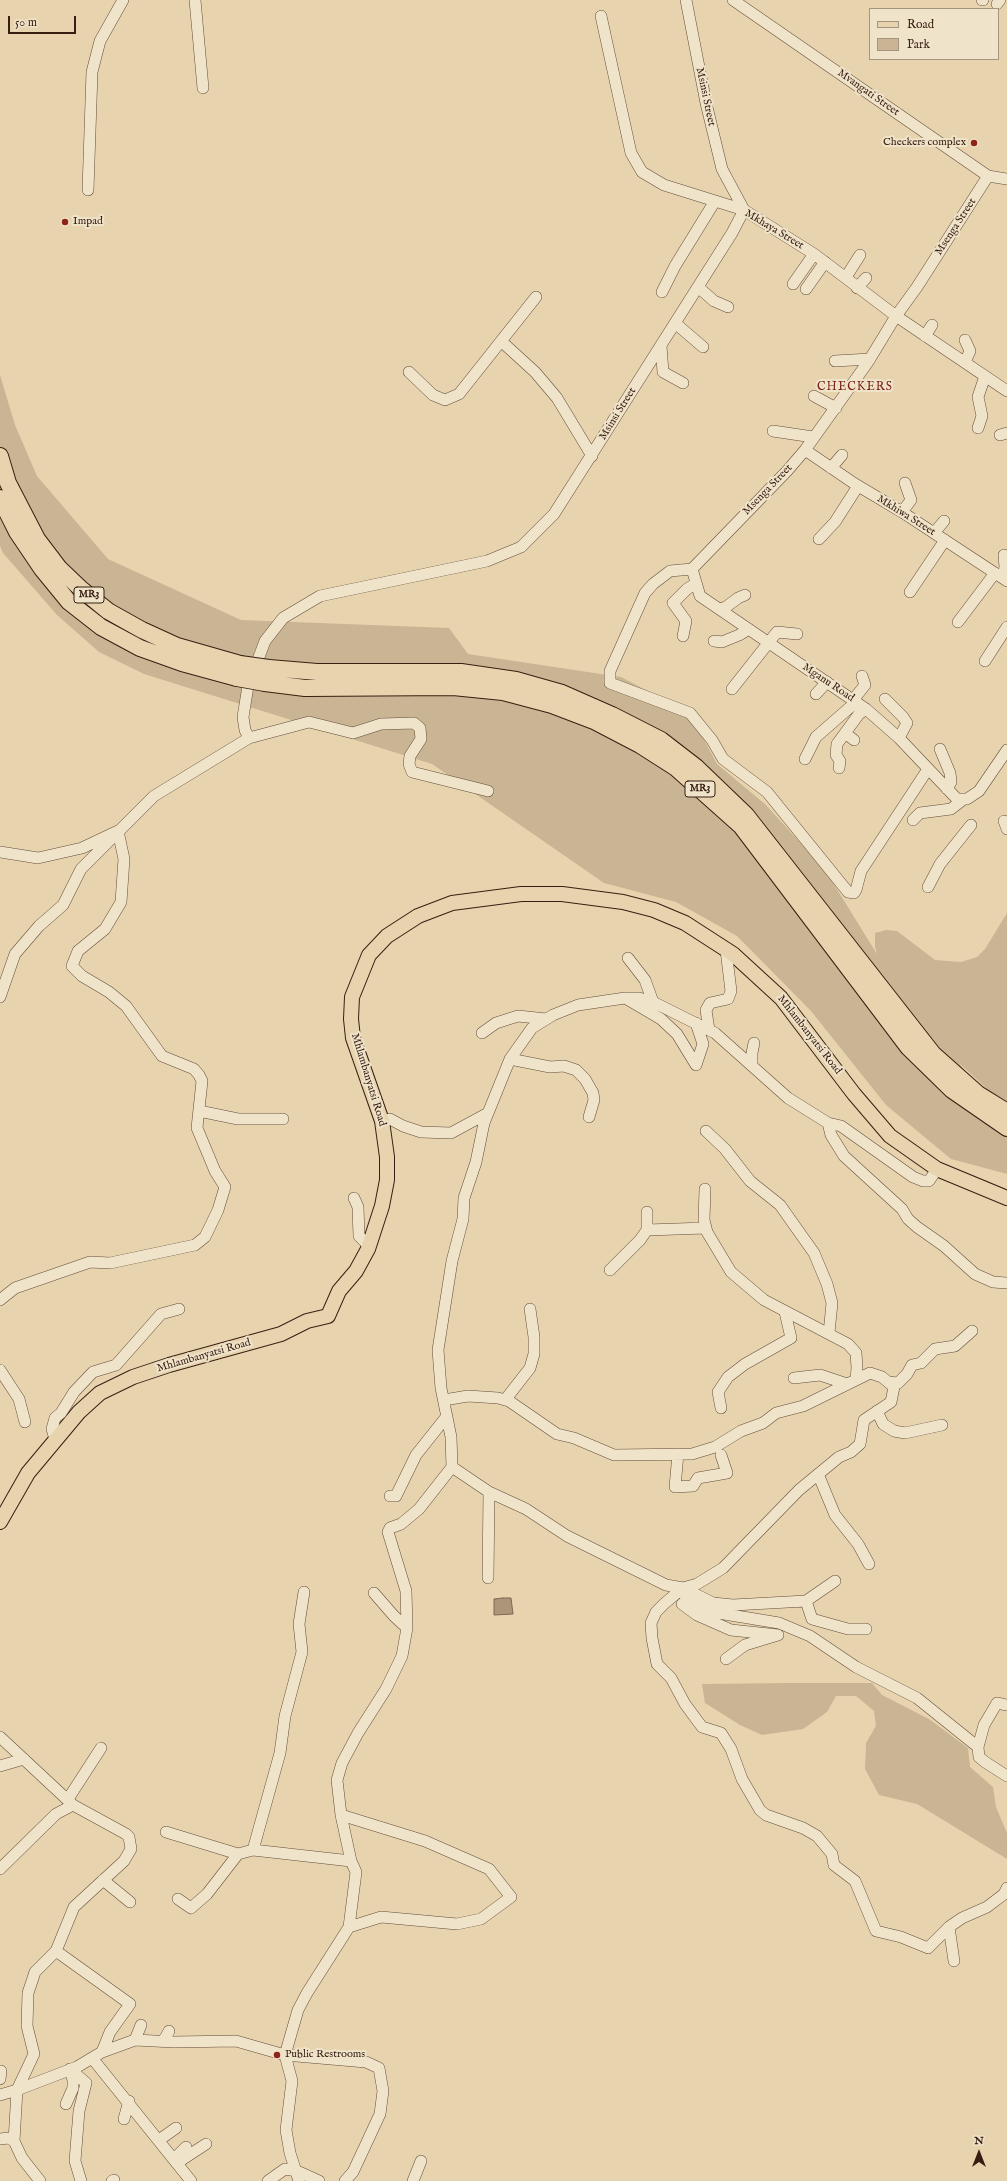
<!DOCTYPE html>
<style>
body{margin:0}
#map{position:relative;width:1007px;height:2181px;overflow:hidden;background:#e7d4ae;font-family:"IM FELL English",serif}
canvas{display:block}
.legend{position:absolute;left:869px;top:8px;width:130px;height:52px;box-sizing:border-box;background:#efe3ca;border:1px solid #a69480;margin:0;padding:5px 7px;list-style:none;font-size:12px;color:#381e12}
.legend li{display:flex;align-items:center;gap:8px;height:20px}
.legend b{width:20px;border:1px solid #a69480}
.north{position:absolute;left:959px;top:2133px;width:40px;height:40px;-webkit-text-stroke:3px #efe3ca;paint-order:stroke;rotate:0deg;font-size:11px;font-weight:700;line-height:16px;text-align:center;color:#381e12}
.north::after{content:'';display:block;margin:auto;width:14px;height:18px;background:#381e12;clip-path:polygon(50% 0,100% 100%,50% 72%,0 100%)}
.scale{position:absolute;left:8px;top:16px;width:68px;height:18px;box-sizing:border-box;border:2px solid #381e12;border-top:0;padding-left:5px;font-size:12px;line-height:14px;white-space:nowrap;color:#381e12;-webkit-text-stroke:3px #efe3ca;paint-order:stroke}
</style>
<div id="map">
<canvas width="1007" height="2181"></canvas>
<ul class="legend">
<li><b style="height:5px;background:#e7d4ae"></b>Road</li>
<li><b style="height:11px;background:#c9b593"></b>Park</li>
</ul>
<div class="north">N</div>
<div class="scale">50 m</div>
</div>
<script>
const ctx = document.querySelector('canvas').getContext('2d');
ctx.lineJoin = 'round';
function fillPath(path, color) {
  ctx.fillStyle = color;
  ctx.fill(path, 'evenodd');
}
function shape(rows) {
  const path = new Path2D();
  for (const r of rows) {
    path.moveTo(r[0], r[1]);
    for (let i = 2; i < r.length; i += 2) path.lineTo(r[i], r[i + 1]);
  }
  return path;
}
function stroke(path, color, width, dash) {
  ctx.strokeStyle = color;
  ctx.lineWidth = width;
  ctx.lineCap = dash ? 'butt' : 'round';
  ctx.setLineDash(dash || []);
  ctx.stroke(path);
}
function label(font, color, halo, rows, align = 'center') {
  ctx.font = font + ' "IM FELL English",serif';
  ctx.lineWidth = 4;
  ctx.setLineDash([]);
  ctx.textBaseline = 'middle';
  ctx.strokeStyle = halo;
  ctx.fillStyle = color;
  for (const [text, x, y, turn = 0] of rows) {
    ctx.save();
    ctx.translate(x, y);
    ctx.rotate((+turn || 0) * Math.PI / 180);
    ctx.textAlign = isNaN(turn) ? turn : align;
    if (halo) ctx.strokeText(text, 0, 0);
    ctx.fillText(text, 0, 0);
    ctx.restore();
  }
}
const green = shape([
 [0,375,15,425,37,476,108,559,241,620,449,628,468,654,621,677,690,713,717,764,766,805,825,870,877,954,875,947,875,933,886,930,897,931,935,960,961,962,977,957,985,949,1007,913,1007,1102,998,1099,959,1063,1007,1126,1007,1174,951,1159,886,1105,811,1011,737,936,676,902,604,883,432,764,144,674,99,652,57,615,3,553,0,546],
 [787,1683,872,1683,882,1695,929,1719,968,1748,970,1767,993,1787,996,1807,1007,1833,1007,1859,917,1804,879,1795,865,1769,866,1743,876,1726,874,1711,856,1696,836,1696,827,1712,803,1729,762,1735,740,1725,705,1703,702,1684]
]);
const water = shape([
 [503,1598,511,1598,513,1614,494,1615,494,1599,503,1598]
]);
const minor = shape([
 [195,0,203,88],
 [686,0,706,103,722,169,744,210],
 [733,0,988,176,1007,179],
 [982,0,983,0],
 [997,4,1000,0],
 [601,16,631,153,642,172,664,185,744,210,814,254,896,316,1007,391],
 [88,190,92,72,100,41,123,0],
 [846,277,860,255],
 [793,284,814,254],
 [698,287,714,301,728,307],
 [857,288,866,278],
 [806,289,825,262],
 [662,292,675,266,715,201],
 [675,323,703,347],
 [925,336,932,325],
 [965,340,970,351,965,362],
 [501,341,535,372,557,398,592,456],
 [661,346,663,372,683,383],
 [835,361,870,359],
 [409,372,433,395,445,400,459,394,536,297],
 [814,396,836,408],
 [978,428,982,416,978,397,985,376],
 [773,431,813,437],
 [1000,435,1007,433],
 [805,450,855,484,902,512,1007,581],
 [831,468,842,455],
 [902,512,911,500,905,483],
 [934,533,944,521],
 [819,539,835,522,858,486],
 [692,569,700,596,866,709,899,738,957,799,967,799,979,791,1007,750],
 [1003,578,1005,567,1004,555],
 [910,592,945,540],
 [720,609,726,607,738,598,745,595],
 [958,622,995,573],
 [683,636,686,621,673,603,687,589,695,584],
 [714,641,722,642,739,635,749,629],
 [985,661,1007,627],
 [732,689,777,632,797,634],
 [816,694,827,682],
 [885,699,903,717,907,723,899,738],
 [853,700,865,685,862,676],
 [845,733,854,740],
 [249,738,245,730,243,717,248,686,265,641,283,618,320,596,487,561,521,547,554,514,732,233,744,210],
 [940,749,950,773,951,782,947,789],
 [805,759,816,737,856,702],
 [839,768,840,761,836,755,837,744,859,714,866,709],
 [928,769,861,871,856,890,854,893,848,892,767,792,723,759,712,740,690,713,610,683,610,671,645,593,653,584,670,571,692,569,787,471,805,450,868,362,896,316,917,287,988,176],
 [913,820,920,813,951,809,964,799],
 [1004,821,1007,829],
 [0,852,38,858,82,848,118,831,124,859,121,902,105,929,78,951,72,966,82,976,109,992,126,1006,162,1056,194,1069,199,1075,202,1081,197,1128,215,1171,225,1187,218,1210,205,1237,195,1245,110,1263,90,1262,15,1288,0,1300],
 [928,887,940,864,971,825],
 [628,958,645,980,653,1002],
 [0,997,15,954,39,926,63,905,81,869,154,796,249,738,309,722,353,733,381,724,414,723,420,728,421,739,410,756,409,764,412,772,488,791],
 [627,999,661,1019,677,1034,696,1065,703,1044,696,1023],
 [709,1030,706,1010,710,1003,728,999,731,991,726,950],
 [482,1033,496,1023,518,1016,546,1019],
 [510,1059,550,1067,564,1066,576,1070,585,1079,593,1093,594,1100,589,1117],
 [752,1065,752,1053,754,1043],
 [199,1111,238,1119,283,1119],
 [382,1121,390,1119,403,1126,421,1132,451,1133,488,1113],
 [828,1123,831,1135,844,1156,902,1209,908,1219,917,1227,944,1246,975,1274,993,1282,1007,1283],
 [706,1131,725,1149,750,1181,780,1205,814,1253,827,1284,832,1303,829,1333],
 [705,1189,704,1220,707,1232,731,1272,764,1300,848,1344,856,1353,857,1368,856,1380],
 [354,1198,358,1207,359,1236,369,1246],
 [647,1230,706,1228],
 [610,1270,640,1240,647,1230,647,1212],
 [0,1370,19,1399,25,1422],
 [794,1378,820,1375,847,1384],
 [888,1382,898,1383,907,1374,912,1365,921,1363,935,1349,955,1346,972,1331],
 [444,1400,468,1396,498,1398,509,1401,557,1434,574,1438,614,1455,692,1454,715,1447,741,1431,763,1423,776,1413,803,1406,870,1373,882,1377,894,1387,891,1402,864,1420,860,1444,851,1452,839,1457,799,1490,723,1568,697,1584,683,1588,665,1603,656,1612,651,1623,652,1638,657,1664,671,1678,685,1704,702,1727,721,1733,731,1749,742,1779,760,1810,766,1815,803,1828,817,1836,832,1854,834,1865,855,1881,876,1931,901,1937,928,1948,949,1927,954,1961],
 [505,1400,530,1368,534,1354,534,1337,530,1309],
 [721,1408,718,1392,728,1377,745,1364,791,1338,785,1312],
 [877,1411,883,1424,894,1431,905,1433,942,1425],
 [55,1439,52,1429,55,1418,61,1413,74,1392,93,1372,116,1365,161,1314,179,1309],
 [678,1454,675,1487,693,1486,698,1478,727,1473,721,1455],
 [818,1474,835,1515,858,1544,869,1564],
 [390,1496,396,1496,416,1455,447,1416],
 [488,1578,489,1492],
 [835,1581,806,1601,733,1605,713,1603,683,1588,666,1585,567,1536,526,1509,489,1492,452,1467,451,1437,441,1388,438,1350,452,1261,463,1219,464,1198,476,1162,484,1123,510,1059,532,1028,553,1015,578,1005,625,998,639,998,653,1002,715,1033,788,1098,828,1123,841,1126,913,1177,923,1181,929,1181,937,1169],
 [683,1588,685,1596,692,1603,706,1611,779,1623,810,1636,856,1667,917,1698,978,1747,979,1757,985,1762,1007,1776],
 [374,1593,394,1616,407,1628],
 [806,1601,812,1619,848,1629,866,1629],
 [682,1604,697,1615,731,1630,778,1635,745,1645,726,1659],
 [0,1737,73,1805,126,1834,129,1837,131,1849,124,1861,74,1907,56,1951,35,1972,28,1993,27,2026,34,2054,17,2090,14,2141,22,2158,40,2181],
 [978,1747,984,1725,997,1703,1007,1705],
 [0,1766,24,1759],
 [68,1799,101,1748],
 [341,1815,425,1841,489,1869,511,1897,481,1919,457,1924,381,1917,349,1927],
 [166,1832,238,1854,253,1850,351,1861,356,1872,349,1927,307,1993,298,2010,285,2055,292,2081,286,2130,290,2153,299,2181],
 [253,1850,280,1753,285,1716,302,1652,299,1624,304,1592],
 [351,1861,341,1815,337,1780,342,1763,358,1733,386,1689,402,1656,407,1628,406,1591,388,1532,390,1528,401,1524,419,1509,452,1467],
 [0,1869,56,1814,73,1805],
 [103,1880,130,1902],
 [178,1899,191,1908,207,1894,238,1854],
 [949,1927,962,1918,987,1907,1004,1894,1007,1888],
 [56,1951,130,2004,110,2032,102,2052],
 [135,2040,141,2025],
 [163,2042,169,2031],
 [92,2058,191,2181],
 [70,2069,86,2083,79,2111,75,2161,81,2181],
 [0,2079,1,2071],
 [0,2095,17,2090,77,2067,102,2052,135,2040,174,2042,236,2041,285,2055,366,2062,379,2068,383,2091,380,2114,353,2172,345,2181],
 [66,2104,73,2088,73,2080,70,2070],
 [124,2119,129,2101],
 [0,2139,8,2138,14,2141],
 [159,2140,176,2128],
 [174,2159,186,2147],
 [177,2163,206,2144],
 [112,2181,114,2180],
 [268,2181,285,2169,297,2171,319,2181],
 [413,2181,421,2161]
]);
const major = shape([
 [0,1522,28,1473,79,1412,100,1393,133,1377,169,1365,281,1334,307,1321,328,1316,339,1291,356,1271,368,1249,382,1206,387,1180,387,1157,382,1121,353,1038,351,1019,352,997,369,955,387,936,418,916,452,903,521,894,562,894,623,902,654,910,685,923,733,954,781,998,854,1094,890,1136,937,1169,1007,1198]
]);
const highway = shape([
 [0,456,8,483,37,539,59,568,81,589,108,611,142,630,177,646,240,664],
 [0,498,17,532,42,569,69,602,101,627,140,648,182,663,237,678],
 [269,668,317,672,461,672,516,680,562,693,612,715,661,740,696,767,746,815,933,1054,978,1094,1007,1112],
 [265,683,305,688,453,687,503,692,552,705,594,721,640,745,676,768,741,826,908,1047,952,1090,1007,1128]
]);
const highwayBridge = shape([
 [240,664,269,668],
 [237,678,265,683]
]);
const markers = [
 [974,143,4,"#8f2418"],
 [65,222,4,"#8f2418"],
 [277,2055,4,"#8f2418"]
];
const shields = [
 [89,595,30],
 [700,789,30]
];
const shieldNames = [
 ["MR3",89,595],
 ["MR3",700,789]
];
const streetNames = [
 ["Mvangati Street",868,93,35],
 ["Msinsi Street",705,97,78],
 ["Msenga Street",956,227,-57],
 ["Mkhaya Street",774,230,31],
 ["Msinsi Street",618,414,-58],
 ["Msenga Street",768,490,-46],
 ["Mkhiwa Street",906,516,32],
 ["Mganu Road",828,683,34],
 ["Mhlambanyatsi Road",809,1035,52],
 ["Mhlambanyatsi Road",368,1080,73],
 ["Mhlambanyatsi Road",204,1356,-16]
];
const poiNames = [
 ["Checkers complex",966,143,"right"],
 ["Impad",73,222],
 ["Public Restrooms",285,2055]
];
const neighbourhoodNames = [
 ["CHECKERS",855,388]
];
fillPath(green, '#c9b593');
fillPath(water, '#ac9679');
stroke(water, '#7e6650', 1);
stroke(minor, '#644c39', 12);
stroke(major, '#381e12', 16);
stroke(highway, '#381e12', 18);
stroke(minor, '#efe3ca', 11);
stroke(major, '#e7d4ae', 14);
stroke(highway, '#e7d4ae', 16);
stroke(highwayBridge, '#381e12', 18, []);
stroke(highwayBridge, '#e7d4ae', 16);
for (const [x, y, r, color] of markers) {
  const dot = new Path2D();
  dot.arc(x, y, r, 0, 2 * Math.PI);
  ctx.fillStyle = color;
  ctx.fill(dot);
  stroke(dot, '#efe3ca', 1.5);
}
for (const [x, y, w] of shields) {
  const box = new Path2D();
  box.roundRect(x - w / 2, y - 8, w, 16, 3);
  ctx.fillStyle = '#efe3ca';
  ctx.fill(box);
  stroke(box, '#381e12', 1);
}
label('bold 10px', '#381e12', null, shieldNames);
label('11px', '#381e12', '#efe3ca', streetNames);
label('11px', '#381e12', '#efe3ca', poiNames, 'left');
ctx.letterSpacing = '1px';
label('12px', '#7a1f14', '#efe3ca', neighbourhoodNames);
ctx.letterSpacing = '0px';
</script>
